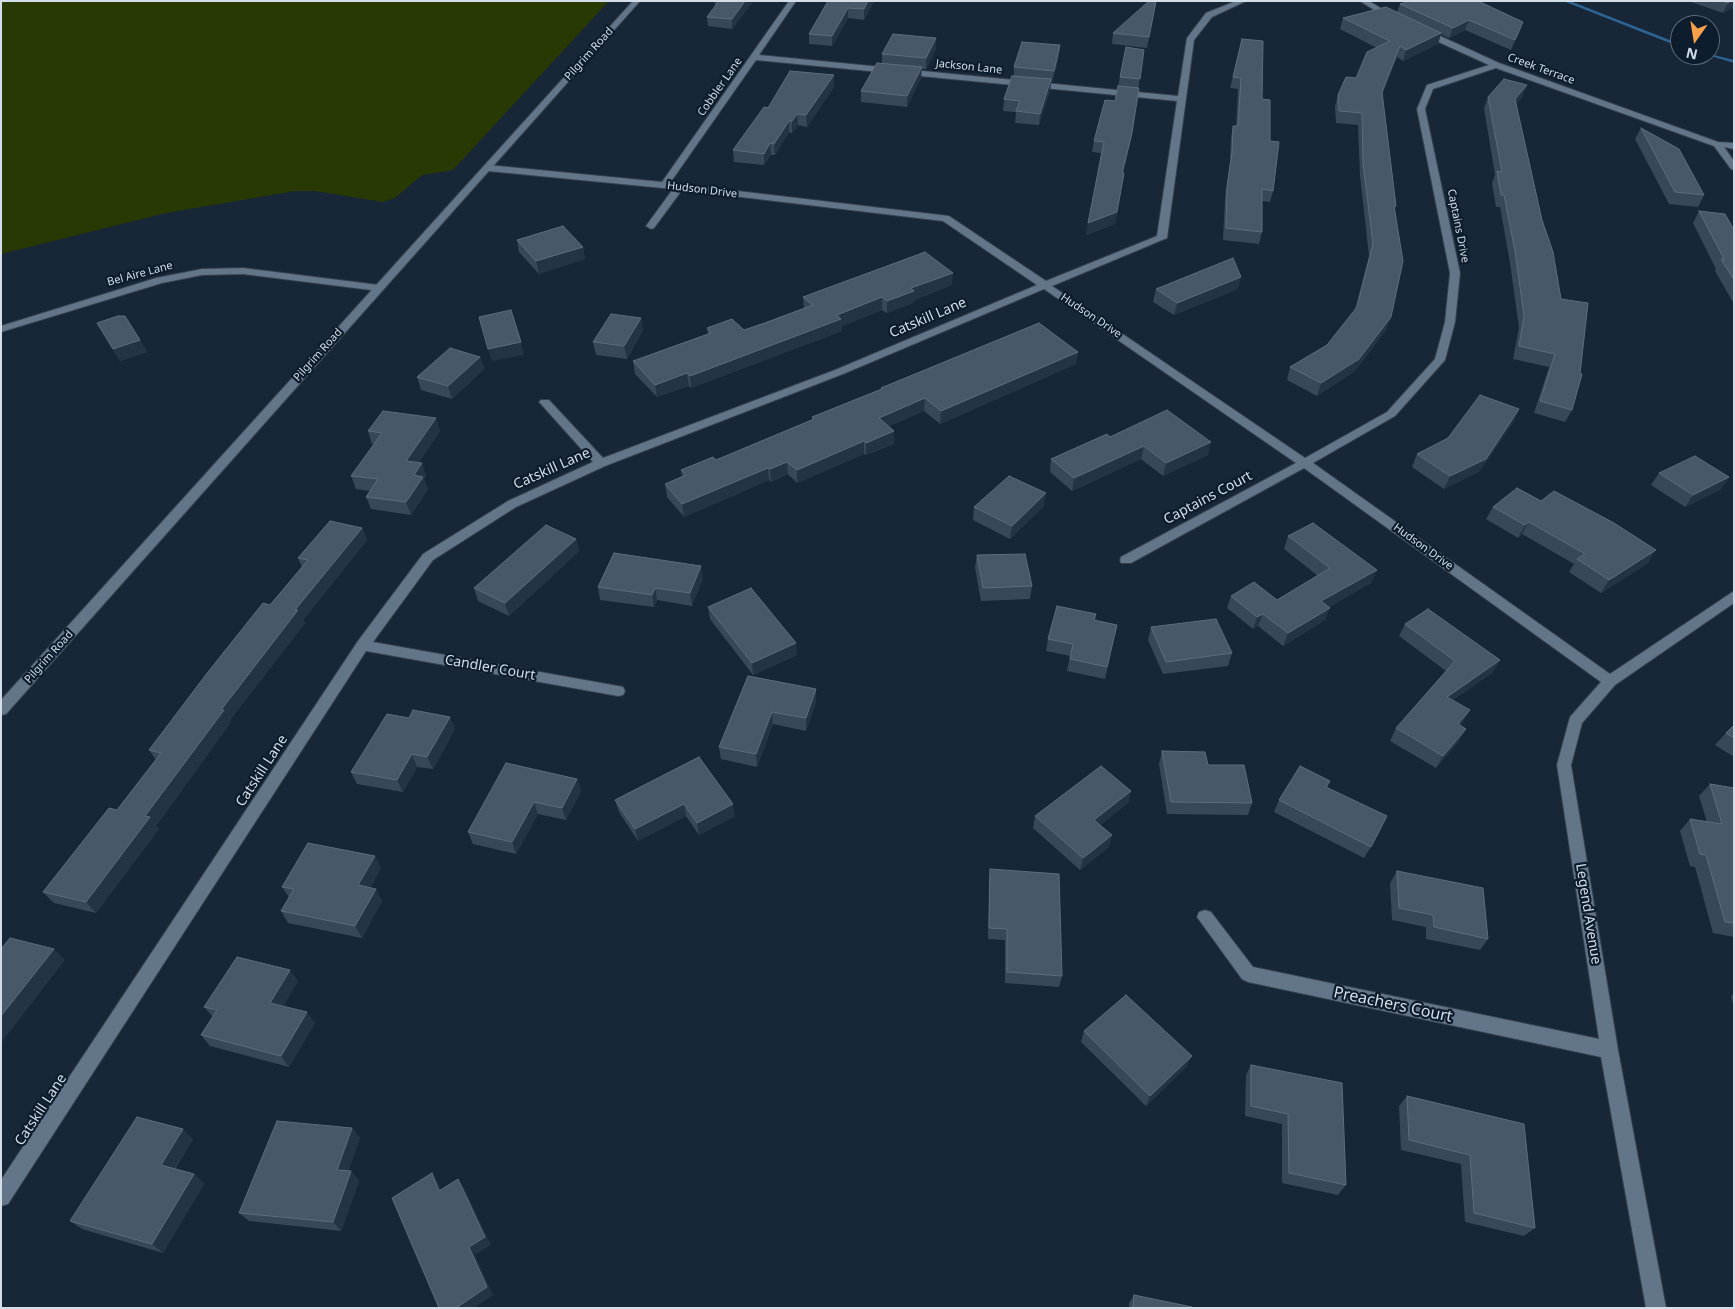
<!DOCTYPE html>
<style>
body{margin:0}
#map{position:relative;width:1735px;height:1309px;overflow:hidden;background:#172737;font-family:"Noto Sans",sans-serif}
canvas{display:block}
.frame{position:absolute;inset:0;border:2px solid #d3dee9;pointer-events:none}
.north{position:absolute;left:1670px;top:15px;width:50px;height:50px;box-sizing:border-box;background:#0e1d2d;border:1px solid #5d6a78;border-radius:50%;rotate:193deg;font-size:14px;font-weight:700;line-height:20px;text-align:center;color:#d3dee9}
.north::after{content:'';display:block;margin:auto;width:18px;height:22px;background:#f8a04b;clip-path:polygon(50% 0,100% 100%,50% 72%,0 100%)}
</style>
<div id="map">
<canvas width="1735" height="1309"></canvas>
<div class="frame"></div>
<div class="north">N</div>
</div>
<script>
const ctx = document.querySelector('canvas').getContext('2d');
ctx.lineJoin = 'round';
function fillPath(path, color) {
  ctx.fillStyle = color;
  ctx.fill(path, 'evenodd');
}
function shape(rows) {
  const path = new Path2D();
  for (const r of rows) {
    path.moveTo(r[0], r[1]);
    for (let i = 2; i < r.length; i += 2) path.lineTo(r[i], r[i + 1]);
  }
  return path;
}
function stroke(path, color, width, dash) {
  ctx.strokeStyle = color;
  ctx.lineWidth = width;
  ctx.lineCap = dash ? 'butt' : 'round';
  ctx.setLineDash(dash || []);
  ctx.stroke(path);
}
function label(font, color, halo, rows, align = 'center') {
  ctx.font = font + ' "Noto Sans",sans-serif';
  ctx.lineWidth = 4.5;
  ctx.setLineDash([]);
  ctx.textBaseline = 'middle';
  ctx.strokeStyle = halo;
  ctx.fillStyle = color;
  for (const [text, x, y, turn = 0] of rows) {
    ctx.save();
    ctx.translate(x, y);
    ctx.rotate((+turn || 0) * Math.PI / 180);
    ctx.textAlign = isNaN(turn) ? turn : align;
    if (halo) ctx.strokeText(text, 0, 0);
    ctx.fillText(text, 0, 0);
    ctx.restore();
  }
}
const green = shape([
 [1,1,609,1,453,170,422,175,395,198,383,202,315,191,295,191,166,213,1,254]
]);
const stream = shape([
 [1563,1,1570,1,1680,44,1680,47,1563,1],
 [1710,54,1734,60,1734,63,1707,55,1710,55,1710,54]
]);
const minor = shape([
 [789,1,796,1,759,55,1178,96,1187,38,1206,13,1236,1,1246,1,1212,17,1194,40,1167,238,1052,286,1305,458,1387,412,1435,359,1445,322,1450,273,1417,109,1427,85,1489,65,1421,34,1421,30,1427,30,1499,63,1718,142,1734,143,1734,149,1724,147,1734,161,1734,170,1731,169,1714,146,1496,68,1433,89,1425,109,1460,273,1455,322,1445,360,1395,416,1313,463,1610,674,1734,591,1734,603,1615,685,1582,723,1571,765,1618,1050,1666,1308,1646,1308,1601,1057,1248,982,1242,979,1197,917,1199,912,1205,910,1211,912,1253,967,1599,1039,1557,765,1570,717,1601,682,1304,468,1131,563,1121,563,1120,560,1121,557,1296,463,1044,289,843,374,605,466,516,507,433,560,373,642,618,686,623,687,625,691,623,695,618,696,366,651,8,1204,1,1206,1,1180,358,641,423,554,508,501,593,462,541,404,539,402,541,400,549,400,603,458,835,370,1037,285,943,221,682,190,654,228,651,229,646,226,673,189,488,171,484,168,488,165,662,182,789,1],
 [756,60,1177,101,1157,236,1046,281,949,216,670,183,756,60],
 [1360,1,1369,1,1397,18,1390,20,1360,1],
 [243,268,379,285,384,288,379,291,243,274,202,275,162,283,1,332,1,326,156,278,202,269,243,268]
]);
const tertiary = shape([
 [633,1,640,1,6,714,1,715,1,700,633,1]
]);
const wall = shape([
 [714,1,753,1,732,29,708,26,707,17,716,5,715,5],
 [828,1,874,1,864,20,848,18,832,46,809,44,809,34],
 [1688,1,1734,1,1734,7,1723,13],
 [1156,4,1147,48,1112,44,1113,33],
 [1400,4,1523,22,1511,50,1465,30,1449,38,1441,34,1438,44,1403,61,1397,57,1382,94,1396,206,1394,210,1386,330,1355,371,1317,396,1287,380,1290,367,1327,345,1355,309,1369,256,1360,175,1358,125,1336,123,1335,106,1338,95,1356,78,1377,48,1340,29,1343,18,1397,12],
 [1242,39,1262,99,1270,141,1273,191,1270,202,1262,201,1262,232,1259,244,1223,240,1225,198,1230,163,1231,137,1233,126,1236,126,1238,89,1230,88],
 [936,49,926,69,921,69,921,78,907,107,861,102,861,91,882,63,882,54],
 [1144,50,1130,144,1123,173,1115,224,1086,235,1101,153,1092,152,1094,141,1115,101,1120,77],
 [1059,56,1052,82,1051,82,1050,91,1039,125,1015,123,1016,112,1003,111,1004,99,1014,76,1014,67],
 [834,87,807,127,798,125,792,133,789,132,775,155,771,155,764,165,734,162,733,150,768,108],
 [1523,96,1516,104,1572,410,1565,422,1534,413,1549,367,1513,359,1519,328,1510,263,1500,207,1496,207,1492,183,1495,175,1484,108,1488,97],
 [1641,128,1704,195,1698,207,1669,204,1635,139],
 [1699,211,1734,230,1734,304,1715,271,1716,269,1693,223],
 [517,240,583,247,585,259,539,274,519,252],
 [952,285,914,300,913,303,887,313,882,310,842,326,842,331,691,388,689,386,657,397,635,374,633,361,708,334,707,328,744,330,804,308,803,297],
 [1156,289,1238,289,1174,315,1153,302],
 [641,318,643,330,627,359,596,355,593,342],
 [97,323,140,340,147,352,120,361],
 [1078,352,1076,364,940,424,924,411,889,426,894,444,866,455,864,454,797,483,788,474,771,482,769,480,684,517,667,497,665,484,682,477,681,470,716,460,812,420,812,417,881,389,881,388],
 [480,357,484,369,452,399,421,390,417,377],
 [1519,409,1513,422,1480,471,1444,489,1412,467,1417,454],
 [368,431,440,431,418,463,422,463,426,476,424,479,428,489,411,515,371,509,366,497,370,491,356,489,351,476,374,444,372,444],
 [1110,437,1208,455,1163,476,1141,459,1072,491,1050,472,1051,459],
 [1659,473,1729,477,1720,490,1685,507,1651,485],
 [1541,501,1648,563,1601,593,1569,572,1574,564,1522,534,1518,538,1486,519,1493,507],
 [1044,506,1010,539,973,520,974,507],
 [362,528,367,540,303,620,305,623,230,720,231,722,156,826,159,829,96,913,54,903,43,892,117,810,156,760,149,750,302,567,298,558],
 [1288,536,1377,570,1371,583,1329,607,1325,620,1283,646,1258,626,1253,629,1227,608,1231,596,1277,600,1318,576,1284,549],
 [576,539,579,551,509,616,478,601,474,588],
 [977,555,1032,586,1030,599,981,601,975,568],
 [703,578,692,606,657,600,654,607,600,600,598,587],
 [708,607,797,655,753,675,710,619],
 [1095,621,1117,625,1105,679,1067,671,1070,656,1046,651,1048,639],
 [1405,624,1500,660,1492,673,1453,700,1463,722,1460,726,1459,741,1436,768,1390,741,1396,728,1446,671,1399,636],
 [1151,627,1232,653,1228,666,1163,674,1148,640],
 [748,676,816,689,816,702,806,731,773,724,757,767,721,759,719,747],
 [1734,725,1734,757,1715,745,1726,733],
 [455,729,433,769,417,767,403,792,357,784,351,772],
 [1162,751,1208,765,1252,803,1248,815,1167,814,1159,764],
 [699,757,735,816,699,835,686,816,638,841,619,812,615,800],
 [577,779,581,791,566,820,538,814,516,854,473,844,468,832],
 [1330,781,1327,787,1371,847,1364,858,1274,812,1279,800],
 [1710,784,1734,788,1734,937,1713,933,1695,867,1690,866,1680,831,1690,819,1707,822,1699,796],
 [1131,791,1128,803,1100,825,1109,847,1080,870,1033,828,1035,816],
 [381,868,370,888,382,901,362,938,288,923,281,911,289,897,282,887],
 [990,869,1062,976,1059,987,1005,983,1005,940,988,939,989,881],
 [1397,871,1488,939,1480,950,1426,939,1426,927,1392,920,1390,883],
 [298,981,283,1006,315,1023,289,1067,210,1046,201,1035,213,1017,204,1007],
 [1734,993,1734,1008,1731,996],
 [1084,1031,1187,1066,1146,1106,1081,1042],
 [1251,1065,1346,1185,1338,1195,1282,1183,1282,1124,1245,1116,1246,1075],
 [1407,1096,1524,1124,1535,1228,1524,1236,1465,1222,1461,1164,1401,1150,1399,1106],
 [352,1128,360,1138,348,1171,351,1171,359,1181,341,1231,249,1221,239,1213],
 [193,1139,175,1169,194,1174,204,1184,163,1253,82,1229,70,1221],
 [1134,1295,1192,1308,1129,1308,1129,1303]
]);
const shadedWall = shape([
 [745,1,753,1,732,29,732,19],
 [868,1,874,1,864,20,864,9],
 [1731,1,1734,1,1734,7,1723,13,1728,3],
 [848,8,848,18,832,46,832,36],
 [1469,20,1465,30,1449,38,1453,28],
 [1523,22,1519,33,1511,50,1515,40],
 [1441,33,1438,44,1403,61,1406,50],
 [936,38,936,49,926,69,926,58],
 [1060,45,1059,56,1052,82,1054,71],
 [1400,46,1397,57,1379,104,1382,92],
 [922,67,921,78,907,107,907,96],
 [834,75,834,87,807,127,806,115],
 [1051,79,1050,91,1039,125,1040,114],
 [1527,85,1523,96,1510,111,1515,99],
 [797,114,798,125,792,133,792,121],
 [789,121,789,132,775,155,774,144],
 [1132,133,1130,144,1120,184,1122,173],
 [770,143,771,155,764,165,764,154],
 [1124,173,1115,224,1086,235,1088,223],
 [583,247,585,259,539,274,536,261],
 [953,273,952,285,914,300,913,303,887,313,887,301,911,288],
 [1241,277,1238,289,1174,315,1177,303],
 [882,297,882,310,842,326,842,331,691,388,690,376,837,315],
 [1391,317,1386,330,1355,371,1317,396,1321,383],
 [641,318,643,330,627,359,624,346],
 [140,340,147,352,120,361,113,349],
 [521,342,524,355,492,361,488,349],
 [1078,352,1076,364,940,424,941,411],
 [480,357,484,369,452,399,448,386],
 [687,373,689,386,657,397,655,385],
 [925,398,924,411,879,430,879,418],
 [1519,409,1513,422,1480,471,1444,489,1450,476],
 [436,418,440,431,410,474,406,461],
 [894,431,894,444,866,455,866,443],
 [864,441,864,454,797,483,797,470],
 [1211,442,1208,455,1163,476,1166,463],
 [1144,446,1141,459,1072,491,1074,478],
 [787,462,788,474,771,482,770,469],
 [422,463,426,476,424,479,428,489,411,515,406,502,414,475],
 [768,468,769,480,684,517,682,504],
 [1729,477,1720,490,1685,507,1693,495],
 [1046,493,1044,506,1010,539,1012,526],
 [1529,522,1522,534,1518,538,1525,525],
 [362,528,367,540,303,620,305,623,230,720,231,722,156,826,159,829,96,913,86,902,145,816,221,710,295,610],
 [576,539,579,551,509,616,505,603],
 [1656,550,1648,563,1601,593,1609,580],
 [701,566,703,578,692,606,690,593],
 [1377,570,1371,583,1316,614,1321,601],
 [655,588,657,600,654,607,652,595],
 [1330,608,1325,620,1283,646,1288,633],
 [1263,614,1258,626,1253,629,1257,617],
 [796,643,797,655,753,675,752,663],
 [1500,660,1492,673,1440,709,1447,697],
 [816,689,816,702,806,731,806,718],
 [1470,710,1463,722,1451,737,1458,724],
 [772,712,773,724,757,767,756,754],
 [450,717,455,729,433,769,427,757],
 [1466,729,1459,741,1436,768,1443,756],
 [412,754,417,767,403,792,397,780],
 [577,779,581,791,566,820,562,808],
 [1131,791,1128,803,1091,832,1094,820],
 [534,802,538,814,516,854,512,842],
 [684,804,686,816,638,841,635,829],
 [733,804,735,816,699,835,697,823],
 [1112,835,1109,847,1080,870,1083,858],
 [375,856,381,868,365,897,358,885],
 [376,889,382,901,362,938,355,926],
 [54,949,65,960,1,1043,1,1016],
 [290,970,298,981,279,1014,270,1003],
 [307,1012,315,1023,289,1067,281,1056],
 [1192,1056,1187,1066,1146,1106,1150,1096],
 [352,1128,360,1138,345,1179,337,1170],
 [183,1129,193,1139,171,1174,161,1165],
 [351,1171,359,1181,341,1231,333,1222],
 [432,1173,438,1183,446,1200,439,1191],
 [194,1174,204,1184,163,1253,152,1244],
 [458,1179,464,1188,491,1245,475,1255,493,1295,474,1308,456,1308,469,1247]
]);
const building = shape([
 [719,1,745,1,732,19,707,17,719,1],
 [828,1,868,1,864,9,848,8,832,36,809,34,828,1],
 [1149,1,1156,1,1149,37,1113,33,1149,1],
 [1410,1,1478,1,1523,22,1515,40,1469,20,1453,28,1400,4,1410,1],
 [1722,1,1731,1,1728,3,1722,1],
 [1386,7,1441,33,1406,50,1400,46,1382,92,1396,206,1394,206,1403,261,1391,317,1359,359,1321,383,1290,367,1327,345,1357,307,1373,244,1363,163,1362,113,1339,111,1338,95,1346,77,1356,78,1367,52,1390,41,1343,18,1386,7],
 [893,34,936,38,926,58,882,54,893,34],
 [1242,39,1263,41,1262,99,1270,100,1270,141,1279,142,1273,191,1262,189,1262,232,1226,228,1227,187,1232,152,1233,126,1238,126,1241,78,1233,77,1242,39],
 [1022,42,1060,45,1054,71,1014,67,1022,42],
 [1126,47,1144,50,1140,79,1120,77,1126,47],
 [877,63,922,67,907,96,861,91,877,63],
 [790,71,834,75,806,115,797,114,792,121,789,121,774,144,770,143,764,154,733,150,764,107,768,108,790,71],
 [1012,76,1051,79,1040,114,1016,111,1020,101,1004,99,1012,76],
 [1504,79,1527,85,1515,99,1542,220,1553,252,1561,299,1588,303,1580,374,1582,374,1572,410,1540,401,1555,354,1519,346,1524,316,1515,251,1504,195,1501,195,1497,171,1502,172,1488,97,1504,79],
 [1118,86,1139,88,1132,133,1122,173,1124,173,1117,212,1088,223,1104,142,1094,141,1105,100,1115,101,1118,86],
 [1641,128,1679,149,1704,195,1675,192,1641,128],
 [1699,211,1725,214,1734,230,1734,280,1721,259,1724,259,1699,211],
 [563,226,583,247,536,261,517,240,563,226],
 [925,252,953,273,911,288,914,291,887,301,882,297,837,315,841,319,690,376,687,373,655,385,633,361,711,333,707,328,732,319,744,330,765,323,813,305,803,297,925,252],
 [1233,258,1241,277,1177,303,1156,289,1233,258],
 [511,310,521,342,488,349,479,317,511,310],
 [611,314,641,318,624,346,593,342,611,314],
 [118,316,125,316,140,340,113,349,97,323,118,316],
 [1039,323,1078,352,941,411,925,398,879,418,894,431,866,443,864,441,797,470,787,462,770,469,768,468,682,504,665,484,686,475,681,470,713,457,716,460,814,419,812,417,882,389,881,388,1039,323],
 [450,348,480,357,448,386,417,377,450,348],
 [1480,395,1519,409,1486,459,1450,476,1417,454,1448,438,1480,395],
 [1167,410,1211,442,1166,463,1144,446,1074,478,1051,459,1107,434,1110,437,1167,410],
 [383,411,436,418,406,461,422,463,414,475,423,477,406,502,366,497,378,479,351,476,382,433,368,431,383,411],
 [1695,456,1729,477,1693,495,1659,473,1695,456],
 [1009,476,1046,493,1012,526,974,507,1009,476],
 [1517,488,1541,501,1554,491,1614,523,1656,550,1609,580,1577,559,1585,554,1529,522,1525,525,1493,507,1517,488],
 [330,521,362,528,295,610,298,610,221,710,224,710,145,816,150,817,86,902,43,892,109,808,117,810,161,753,149,750,208,672,263,603,270,605,308,560,298,558,330,521],
 [1313,523,1377,570,1321,601,1330,608,1288,633,1263,614,1257,617,1231,596,1254,582,1277,600,1330,568,1288,536,1313,523],
 [546,525,576,539,505,603,474,588,546,525],
 [614,553,701,566,690,593,655,588,652,595,598,587,614,553],
 [1025,554,1032,586,983,588,977,555,1025,554],
 [751,588,796,643,752,663,708,607,751,588],
 [1057,606,1096,614,1094,620,1117,625,1107,667,1070,659,1073,644,1048,639,1057,606],
 [1428,609,1500,660,1447,697,1470,710,1458,724,1466,729,1443,756,1396,728,1455,661,1405,624,1428,609],
 [1216,619,1232,653,1166,662,1151,627,1216,619],
 [748,676,816,689,806,718,772,712,756,754,719,747,748,676],
 [413,710,450,717,427,757,412,754,397,780,351,772,387,714,409,718,413,710],
 [1734,725,1734,738,1726,733,1734,725],
 [1162,751,1205,752,1208,765,1244,765,1252,803,1171,802,1162,751],
 [699,757,733,804,697,823,684,804,635,829,615,800,699,757],
 [506,763,577,779,562,808,534,802,512,842,468,832,506,763],
 [1101,766,1131,791,1094,820,1112,835,1083,858,1035,816,1101,766],
 [1300,766,1330,781,1326,787,1387,816,1371,847,1279,800,1300,766],
 [1710,784,1734,788,1734,923,1725,922,1706,855,1700,854,1690,819,1722,824,1710,784],
 [308,843,375,856,358,885,376,889,355,926,281,911,294,889,282,887,308,843],
 [990,869,1059,874,1062,976,1007,972,1007,929,989,928,990,869],
 [1397,871,1483,888,1488,939,1434,927,1433,915,1399,908,1397,871],
 [10,938,54,949,1,1016,1,949,10,938],
 [237,957,290,970,270,1003,307,1012,281,1056,201,1035,217,1010,204,1007,237,957],
 [1126,995,1192,1056,1150,1096,1084,1031,1126,995],
 [1251,1065,1342,1083,1346,1185,1289,1173,1288,1114,1251,1106,1251,1065],
 [1407,1096,1524,1124,1535,1228,1474,1213,1470,1155,1409,1140,1407,1096],
 [137,1117,183,1129,161,1165,194,1174,152,1244,70,1221,137,1117],
 [277,1121,352,1128,337,1170,351,1171,333,1222,239,1213,277,1121],
 [432,1173,439,1191,458,1179,485,1237,469,1247,487,1287,456,1308,439,1308,392,1198,432,1173],
 [1134,1295,1192,1307,1192,1308,1133,1308,1134,1295]
]);
const farStreetnames = [
 ["Pilgrim Road",589,54,-48],
 ["Jackson Lane",969,67,6],
 ["Creek Terrace",1541,69,20],
 ["Cobbler Lane",720,87,-55],
 ["Hudson Drive",702,190,7],
 ["Captains Drive",1458,226,79],
 ["Bel Aire Lane",140,274,-15],
 ["Hudson Drive",1091,316,34],
 ["Pilgrim Road",318,355,-48],
 ["Hudson Drive",1423,547,36],
 ["Pilgrim Road",49,657,-48]
];
const streetNames = [
 ["Catskill Lane",928,318,-23],
 ["Catskill Lane",552,469,-24],
 ["Captains Court",1208,498,-28],
 ["Candler Court",490,668,10],
 ["Catskill Lane",262,771,-57],
 ["Legend Avenue",1588,914,81],
 ["Catskill Lane",41,1110,-57]
];
const nearStreetnames = [
 ["Preachers Court",1393,1005,12]
];
fillPath(green, '#293904');
fillPath(stream, '#2d6291');
stroke(minor, '#35414f', 2);
stroke(tertiary, '#35414f', 2);
fillPath(minor, '#637588');
fillPath(tertiary, '#637588');
fillPath(wall, '#384859');
fillPath(shadedWall, '#243445');
fillPath(building, '#485868');
stroke(building, '#5e6d7c', 1);
label('11px', '#d3dee9', '#0e1d2d', farStreetnames);
label('14px', '#d3dee9', '#0e1d2d', streetNames);
label('16px', '#d3dee9', '#0e1d2d', nearStreetnames);
</script>
